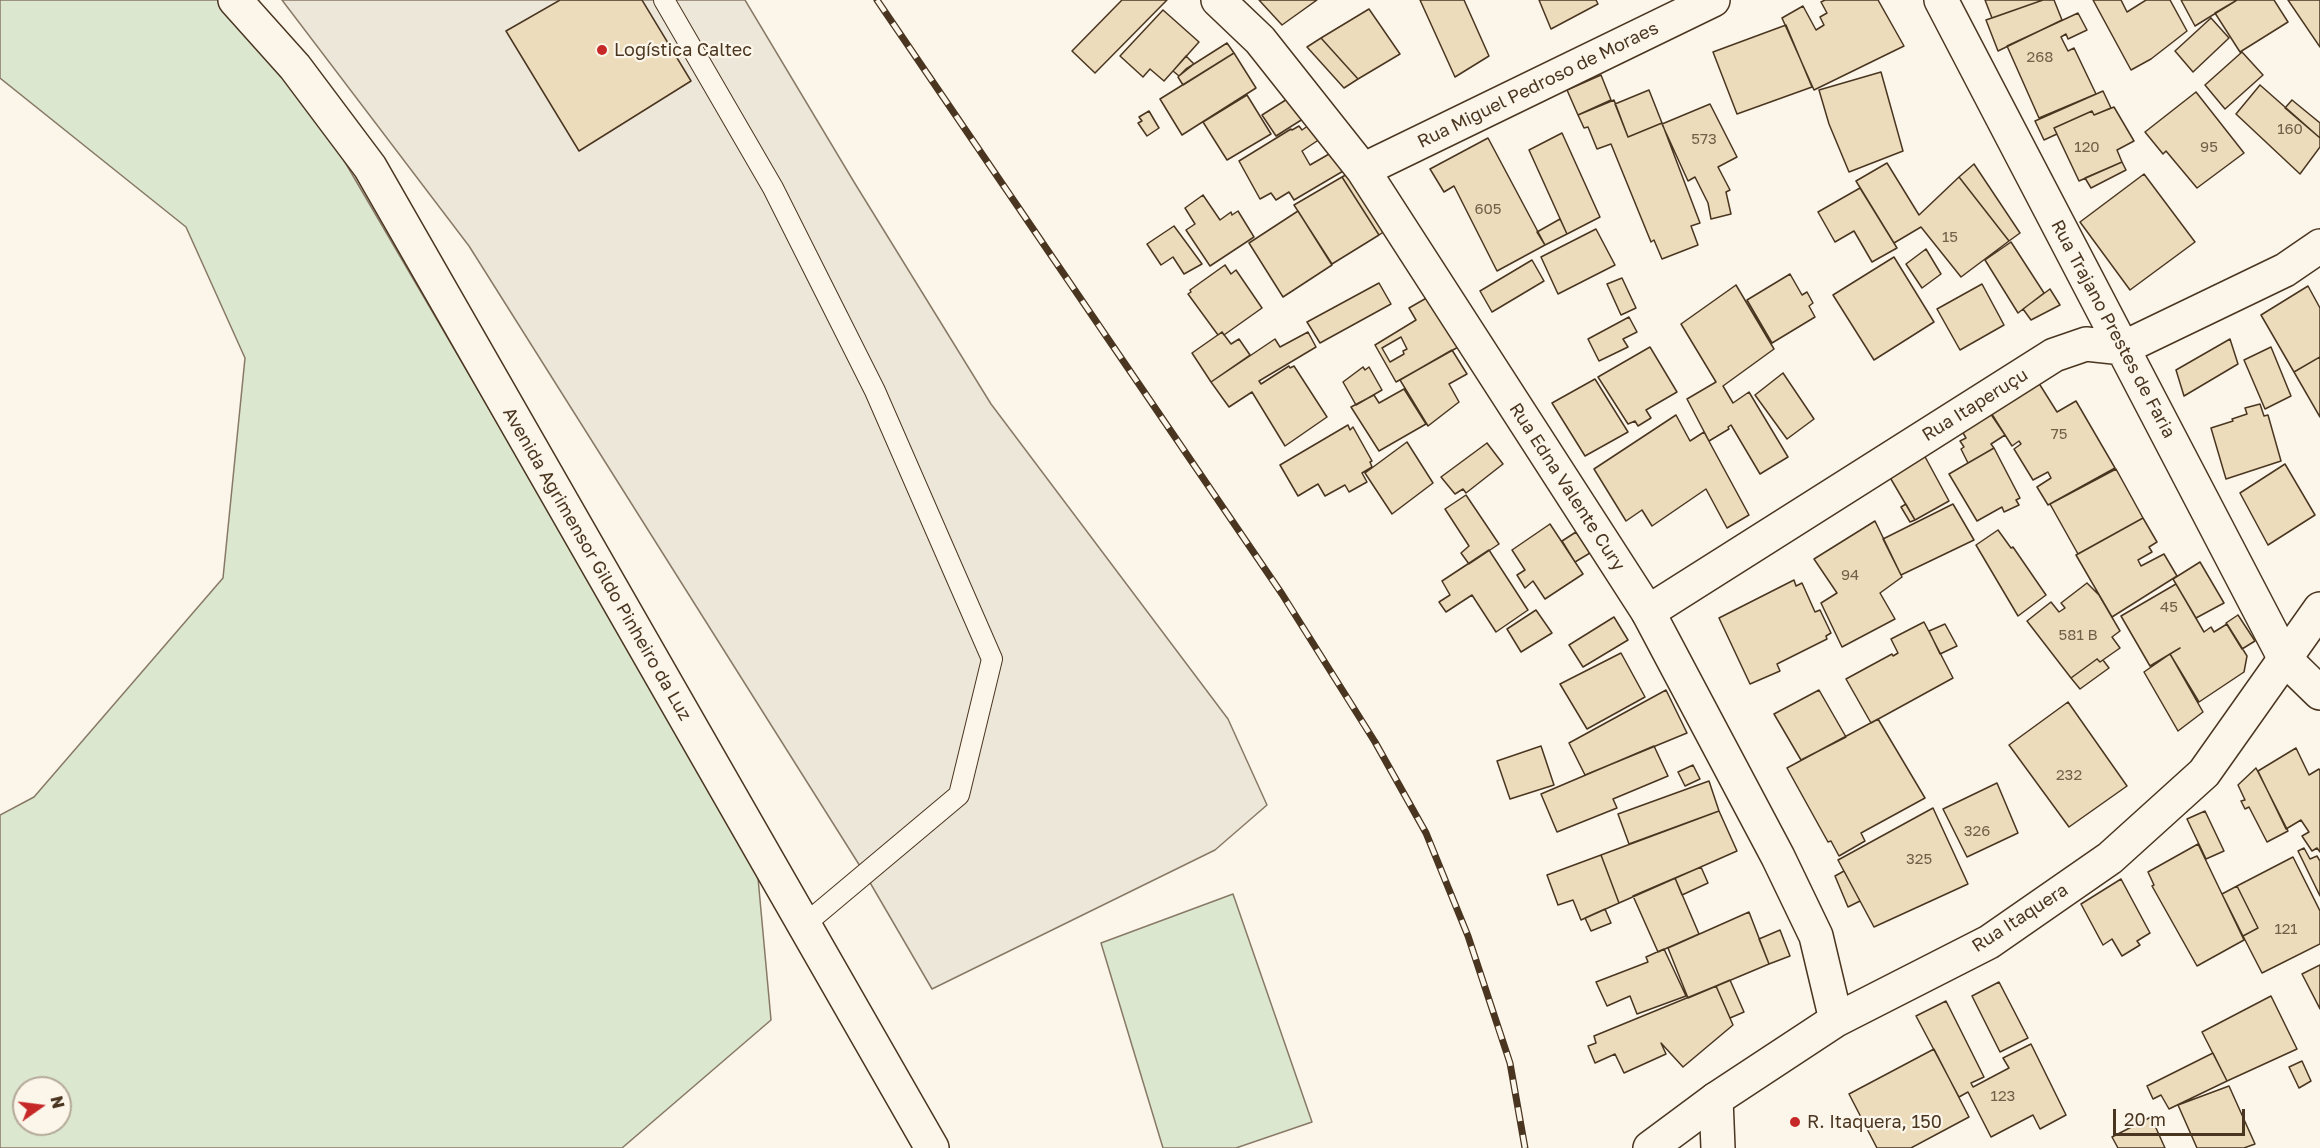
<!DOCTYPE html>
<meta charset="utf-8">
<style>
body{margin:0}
#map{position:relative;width:2320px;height:1148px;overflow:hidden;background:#fbf6e9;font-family:"Golos Text",sans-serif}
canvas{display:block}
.north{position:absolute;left:12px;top:1076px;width:60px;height:60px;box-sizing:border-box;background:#fbf6e9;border:2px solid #b4a999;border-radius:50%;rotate:76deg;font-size:16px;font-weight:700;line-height:24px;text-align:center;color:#4a3520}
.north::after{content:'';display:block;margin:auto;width:21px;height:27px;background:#c62828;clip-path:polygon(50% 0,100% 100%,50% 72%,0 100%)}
.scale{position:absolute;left:2113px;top:1109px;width:132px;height:27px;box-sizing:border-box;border:3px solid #4a3520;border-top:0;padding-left:8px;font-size:18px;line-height:21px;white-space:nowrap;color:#4a3520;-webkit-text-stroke:4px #fbf6e9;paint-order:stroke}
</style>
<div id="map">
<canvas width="2320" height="1148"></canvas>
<div class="north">N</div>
<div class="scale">20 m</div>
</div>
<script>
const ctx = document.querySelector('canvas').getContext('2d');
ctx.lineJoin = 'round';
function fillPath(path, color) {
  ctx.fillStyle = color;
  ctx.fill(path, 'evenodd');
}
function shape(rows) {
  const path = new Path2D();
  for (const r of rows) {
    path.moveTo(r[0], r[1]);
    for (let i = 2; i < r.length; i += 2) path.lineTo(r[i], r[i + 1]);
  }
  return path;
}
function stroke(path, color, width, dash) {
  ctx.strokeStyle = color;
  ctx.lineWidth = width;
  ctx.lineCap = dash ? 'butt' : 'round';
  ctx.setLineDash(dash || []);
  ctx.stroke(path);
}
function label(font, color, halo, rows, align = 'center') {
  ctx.font = font + ' "Golos Text",sans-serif';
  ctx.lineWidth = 4.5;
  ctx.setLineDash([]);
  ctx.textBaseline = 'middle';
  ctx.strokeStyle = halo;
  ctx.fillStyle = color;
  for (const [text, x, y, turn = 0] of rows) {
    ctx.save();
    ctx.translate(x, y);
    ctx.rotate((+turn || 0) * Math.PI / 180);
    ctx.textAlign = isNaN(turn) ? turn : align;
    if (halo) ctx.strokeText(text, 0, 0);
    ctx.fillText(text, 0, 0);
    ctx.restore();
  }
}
const green = shape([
 [0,0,226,0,297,80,757,867,771,1020,622,1148,0,1148,0,815,34,797,223,578,245,358,186,227,0,78,0,0],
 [24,1088,60,1088,60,1124,24,1124,24,1088],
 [1233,894,1312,1122,1236,1148,1163,1148,1101,943,1233,894]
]);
const parking = shape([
 [282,0,745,0,854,182,991,404,1228,719,1267,805,1215,850,932,989,865,874,469,246,282,0]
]);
const building = shape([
 [560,0,642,0,691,81,579,151,506,31,560,0],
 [1122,0,1167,0,1095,73,1072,51,1122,0],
 [1259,0,1317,0,1282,25,1259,0],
 [1420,0,1464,0,1489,56,1455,77,1420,0],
 [1539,0,1596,0,1598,4,1551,29,1539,0],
 [1825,0,1878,0,1904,46,1814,90,1782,18,1803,6,1816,30,1824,25,1820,17,1827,13,1821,2,1825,0],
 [1985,0,2043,0,1992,18,1985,0],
 [2043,0,2054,0,2062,20,1998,51,1986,20,2043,0],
 [2093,0,2121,0,2127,12,2146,0,2170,0,2187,31,2151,59,2131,70,2093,0],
 [2181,0,2237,0,2195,26,2181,0],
 [2237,0,2274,0,2288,22,2240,52,2215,13,2237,0],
 [2288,0,2320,0,2320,47,2288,0],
 [1369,9,1400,54,1358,79,1321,38,1369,9],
 [1163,10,1199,42,1164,81,1150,69,1143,77,1120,56,1163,10],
 [2078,13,2087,30,2068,39,2066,34,2061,37,2068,51,2074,48,2096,94,2039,118,2007,46,2078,13],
 [2211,18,2229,38,2193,72,2175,51,2211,18],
 [1786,25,1812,87,1737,114,1713,52,1786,25],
 [1321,38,1358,79,1344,88,1307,47,1321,38],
 [1227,43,1234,53,1183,85,1178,77,1186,69,1227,43],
 [2242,52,2263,75,2225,109,2205,85,2242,52],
 [1234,53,1256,88,1182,135,1160,99,1234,53],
 [1186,56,1194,64,1179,76,1173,71,1186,56],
 [1881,72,1903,151,1849,172,1829,124,1819,90,1881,72],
 [1601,75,1611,100,1578,115,1567,90,1601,75],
 [2260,85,2320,138,2320,147,2300,174,2236,114,2260,85],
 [1649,90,1662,123,1628,137,1615,104,1649,90],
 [2103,91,2111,108,2094,115,2092,111,2054,128,2057,134,2044,140,2035,121,2103,91],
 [2196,92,2244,153,2197,188,2166,151,2163,154,2145,132,2196,92],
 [1247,95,1271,134,1227,160,1203,122,1247,95],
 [1292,96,1306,117,1276,136,1262,115,1292,96],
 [1614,100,1628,137,1662,123,1700,223,1691,226,1698,245,1662,259,1654,240,1651,242,1611,144,1597,149,1588,127,1584,128,1578,115,1614,100],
 [2292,100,2320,123,2320,138,2285,108,2292,100],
 [1710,104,1737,157,1718,167,1730,190,1726,192,1731,214,1711,219,1708,203,1695,177,1688,181,1662,124,1710,104],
 [2114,107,2134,141,2117,150,2122,162,2079,181,2054,128,2092,111,2094,115,2114,107],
 [1149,111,1159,128,1147,136,1138,123,1142,121,1139,117,1149,111],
 [1312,123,1323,137,1302,151,1310,165,1336,150,1350,167,1294,200,1289,192,1276,200,1271,193,1260,199,1239,161,1291,129,1292,130,1299,126,1302,130,1312,123],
 [1562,133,1600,217,1567,234,1529,150,1562,133],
 [1488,138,1545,245,1497,271,1454,186,1444,192,1430,169,1488,138],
 [2122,162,2126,170,2091,188,2085,178,2122,162],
 [1887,163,1919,215,1959,177,2009,241,1961,277,1921,227,1894,243,1856,181,1887,163],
 [1974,164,2020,233,2009,241,1959,177,1974,164],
 [1349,173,1385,231,1379,235,1342,177,1349,173],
 [2144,174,2195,242,2130,290,2080,222,2144,174],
 [1342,177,1379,235,1332,264,1294,205,1342,177],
 [1860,188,1897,248,1872,262,1854,231,1835,242,1818,212,1860,188],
 [1203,195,1220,220,1231,212,1232,215,1238,211,1254,237,1210,266,1186,230,1195,224,1185,208,1203,195],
 [1298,211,1332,265,1283,297,1249,243,1298,211],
 [1560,219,1567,234,1545,245,1537,232,1560,219],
 [1174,226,1202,264,1184,274,1173,257,1161,265,1147,244,1174,226],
 [1596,229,1615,265,1558,294,1541,257,1596,229],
 [2011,242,2044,293,2018,313,1985,260,2011,242],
 [1926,249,1941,274,1922,288,1906,264,1926,249],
 [1894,257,1934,322,1874,360,1833,295,1894,257],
 [1532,260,1544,281,1492,312,1480,291,1532,260],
 [1225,265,1231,274,1236,270,1262,308,1224,335,1222,332,1218,335,1188,294,1191,292,1190,290,1225,265],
 [1790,274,1802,295,1807,292,1813,303,1809,306,1815,317,1772,343,1747,300,1790,274],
 [1622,278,1636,308,1621,315,1607,284,1622,278],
 [1379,283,1391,304,1320,343,1307,322,1379,283],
 [1982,284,2004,325,1960,350,1937,309,1982,284],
 [1736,285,1774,349,1723,386,1733,403,1749,392,1788,457,1760,474,1731,425,1728,427,1729,429,1709,441,1687,399,1716,382,1681,324,1736,285],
 [2308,286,2320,308,2320,357,2294,372,2261,315,2308,286],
 [2050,289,2060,305,2031,320,2023,309,2050,289],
 [1430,296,1460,346,1396,382,1375,345,1416,320,1409,308,1430,296],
 [1629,317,1637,332,1623,339,1628,347,1599,361,1588,339,1629,317],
 [1222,332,1231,344,1239,339,1250,355,1211,382,1192,353,1222,332],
 [1308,332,1316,347,1259,381,1261,384,1289,366,1290,368,1294,366,1327,417,1285,446,1252,392,1229,407,1211,382,1275,339,1280,347,1308,332],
 [1401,337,1407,349,1403,351,1404,354,1390,362,1382,348,1401,337],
 [2230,339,2238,364,2184,396,2176,370,2230,339],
 [1650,347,1677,392,1646,410,1651,418,1638,426,1635,421,1628,424,1598,377,1650,347],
 [2271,347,2291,396,2265,409,2244,360,2271,347],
 [1452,350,1467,374,1449,384,1459,402,1428,426,1400,380,1452,350],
 [2320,357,2320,417,2294,372,2320,357],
 [1363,367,1365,370,1369,367,1382,390,1356,405,1343,382,1363,367],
 [1783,373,1814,419,1787,439,1755,395,1783,373],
 [2035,377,2057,412,2076,401,2115,468,2048,505,2037,487,2051,478,2048,472,2033,480,2014,449,2021,444,2019,441,2012,446,1988,408,2035,377],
 [1595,379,1628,432,1585,456,1552,403,1595,379],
 [1404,389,1426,424,1379,451,1351,407,1374,395,1379,403,1404,389],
 [2260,404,2264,416,2268,415,2281,461,2226,479,2211,428,2233,421,2232,419,2247,414,2245,408,2260,404],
 [1986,407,2005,435,1991,444,1994,448,1968,463,1961,449,1964,447,1960,441,1966,438,1959,426,1986,407],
 [1676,415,1690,441,1704,432,1749,515,1727,528,1706,489,1652,526,1642,510,1626,521,1594,469,1676,415],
 [1348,425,1350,430,1353,427,1372,461,1370,462,1372,467,1362,473,1367,482,1349,492,1345,485,1325,496,1318,484,1298,496,1280,465,1348,425],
 [1407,442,1433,483,1392,514,1365,473,1407,442],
 [1487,443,1503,464,1466,493,1463,489,1455,494,1441,477,1487,443],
 [1994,448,2020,498,2016,500,2019,505,2004,512,2002,507,1977,521,1949,474,1994,448],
 [1923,453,1949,501,1915,520,1888,474,1923,453],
 [2285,464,2315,515,2268,545,2240,493,2285,464],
 [2116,469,2143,518,2078,554,2050,504,2116,469],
 [1466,495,1499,544,1469,564,1461,553,1469,546,1445,509,1466,495],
 [1906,504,1915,520,1910,522,1901,507,1906,504],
 [1953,504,1974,540,1901,575,1883,539,1953,504],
 [2143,518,2157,542,2149,547,2152,552,2138,560,2141,566,2164,554,2177,576,2112,617,2076,555,2143,518],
 [1875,521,1902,577,1880,593,1895,619,1842,647,1821,603,1837,593,1814,559,1875,521],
 [1550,524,1583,574,1545,599,1533,581,1525,588,1517,575,1525,570,1512,550,1550,524],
 [1998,530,2011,548,2013,547,2046,595,2018,616,1976,545,1998,530],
 [1576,532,1590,553,1575,562,1562,541,1576,532],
 [1489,550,1528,610,1496,632,1472,595,1446,612,1439,602,1450,595,1442,581,1489,550],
 [2200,562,2224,603,2196,618,2173,579,2200,562],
 [1794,580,1796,586,1802,583,1815,612,1820,610,1831,633,1826,636,1827,639,1777,664,1780,671,1750,684,1719,618,1794,580],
 [2087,583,2099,595,2120,631,2112,637,2120,648,2100,662,2097,659,2071,678,2027,621,2051,602,2059,612,2065,608,2061,603,2087,583],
 [2176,584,2204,632,2211,627,2214,632,2227,624,2247,656,2244,672,2199,702,2170,654,2180,648,2150,666,2121,616,2176,584],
 [1536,610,1552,633,1521,652,1507,629,1536,610],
 [2238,615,2255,641,2242,649,2226,623,2238,615],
 [1614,617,1628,640,1583,667,1569,645,1614,617],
 [1924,622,1953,678,1871,723,1846,679,1892,654,1893,656,1898,653,1891,639,1924,622],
 [1945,624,1957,646,1940,654,1929,631,1945,624],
 [1621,653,1645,697,1587,729,1560,684,1621,653],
 [2170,654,2203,712,2178,731,2144,672,2170,654],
 [2097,659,2100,662,2103,660,2109,668,2080,689,2071,678,2097,659],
 [1666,690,1687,733,1585,775,1569,743,1666,690],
 [1819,690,1846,737,1801,760,1774,714,1819,690],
 [2068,702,2127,786,2069,827,2009,745,2068,702],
 [1878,719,1925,798,1861,833,1865,841,1839,856,1831,841,1828,842,1787,768,1878,719],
 [1541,746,1554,785,1510,799,1497,761,1541,746],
 [1654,746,1668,776,1613,799,1617,808,1557,832,1541,794,1654,746],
 [2296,748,2309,775,2319,769,2320,771,2320,852,2317,848,2312,851,2302,836,2309,832,2301,820,2286,829,2258,771,2296,748],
 [1693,765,1700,779,1685,786,1678,772,1693,765],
 [2256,768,2288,831,2267,842,2249,807,2245,809,2241,801,2245,800,2238,785,2256,768],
 [1709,781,1719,811,1629,844,1618,814,1709,781],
 [1997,783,2018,833,1967,857,1943,809,1997,783],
 [1933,808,1968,884,1874,927,1838,860,1933,808],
 [1719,811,1737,851,1619,903,1601,855,1719,811],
 [2205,811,2224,851,2206,859,2187,819,2205,811],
 [2198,844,2244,940,2197,966,2152,886,2154,885,2148,872,2198,844],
 [2304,848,2310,859,2317,856,2320,861,2320,896,2298,851,2304,848],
 [1601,855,1619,903,1581,920,1573,900,1558,905,1547,875,1601,855],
 [2293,857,2320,911,2320,944,2262,973,2243,936,2258,928,2237,886,2293,857],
 [1701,867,1708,883,1682,895,1675,878,1701,867],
 [1844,871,1860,901,1848,907,1835,876,1844,871],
 [1675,878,1699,934,1658,952,1633,896,1675,878],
 [2121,879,2150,933,2137,941,2140,945,2122,956,2112,939,2103,945,2081,904,2121,879],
 [2237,886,2258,928,2243,936,2222,894,2237,886],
 [1605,909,1611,923,1591,931,1585,918,1605,909],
 [1749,912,1769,964,1688,998,1668,948,1749,912],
 [1780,930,1790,956,1769,964,1759,939,1780,930],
 [1664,949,1686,996,1637,1014,1630,996,1607,1006,1596,982,1648,962,1646,957,1664,949],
 [2320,965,2320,1009,2302,974,2320,965],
 [1730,980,1744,1012,1730,1018,1716,986,1730,980],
 [1999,982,2028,1038,2000,1052,1972,996,1999,982],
 [1716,986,1733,1025,1683,1067,1661,1043,1666,1054,1624,1073,1615,1054,1595,1063,1588,1046,1596,1043,1594,1036,1716,986],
 [2271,996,2297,1049,2227,1081,2202,1032,2271,996],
 [1946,1001,1984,1077,1971,1083,1973,1087,2009,1068,2003,1058,2031,1044,2066,1115,2040,1129,2033,1115,1991,1137,1968,1092,1959,1097,1916,1016,1946,1001],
 [1934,1049,1969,1117,1911,1148,1877,1148,1849,1094,1934,1049],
 [2213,1053,2227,1081,2169,1109,2161,1095,2153,1099,2147,1086,2213,1053],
 [2302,1061,2311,1081,2299,1088,2289,1067,2302,1061],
 [2229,1086,2255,1144,2244,1148,2197,1148,2178,1105,2229,1086],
 [2151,1117,2165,1148,2118,1148,2112,1137,2151,1117]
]);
const lane = shape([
 [664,0,773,188,875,391,992,659,959,795,804,925]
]);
const street = shape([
 [1941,0,2285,659,2320,693],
 [1648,612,2054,355,2086,344,2123,348,2285,270,2320,246],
 [1716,1099,1718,1148]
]);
const secondary = shape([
 [1218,0,1260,40,1363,170,1648,612,1778,857,1816,936,1836,1020],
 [1363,170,1713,0],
 [1650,1148,1716,1099,1836,1020,1989,942,2110,858,2204,773,2320,609]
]);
const primary = shape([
 [235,0,295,67,370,167,932,1148]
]);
const rail = shape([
 [877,0,1282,594,1375,742,1426,833,1468,936,1510,1063,1525,1148]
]);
const markers = [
 [602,50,6,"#c62828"],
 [1795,1122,6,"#c62828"]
];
const numberNames = [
 ["268",2040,57],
 ["160",2290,129],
 ["573",1704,139],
 ["120",2087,147],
 ["95",2209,147],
 ["605",1488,209],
 ["15",1950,237],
 ["75",2059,434],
 ["94",1850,575],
 ["45",2169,607],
 ["581 B",2078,635],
 ["232",2069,775],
 ["326",1977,831],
 ["325",1919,859],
 ["121",2286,929],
 ["123",2003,1096]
];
const poiNames = [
 ["Logística Caltec",614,50],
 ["R. Itaquera, 150",1807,1122]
];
const streetNames = [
 ["Rua Miguel Pedroso de Moraes",1538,85,-26],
 ["Rua Trajano Prestes de Faria",2113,329,62],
 ["Rua Itaperuçu",1975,405,-32],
 ["Rua Edna Valente Cury",1567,487,57],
 ["Avenida Agrimensor Gildo Pinheiro da Luz",597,564,60],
 ["Rua Itaquera",2020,918,-33]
];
fillPath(green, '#dce7d0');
stroke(green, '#887966', 1.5);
fillPath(parking, '#ede7d9');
stroke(parking, '#887966', 1.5);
fillPath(building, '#ecdcbc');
stroke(building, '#4a3520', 1.5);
stroke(lane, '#4a3520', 22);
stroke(street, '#4a3520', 36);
stroke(secondary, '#4a3520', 36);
stroke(primary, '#4a3520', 36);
stroke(lane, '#fbf6e9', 20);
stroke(street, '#fbf6e9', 33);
stroke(secondary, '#fbf6e9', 33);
stroke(primary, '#fbf6e9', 33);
stroke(rail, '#4a3520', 7);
stroke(rail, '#fbf6e9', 4.5, [14]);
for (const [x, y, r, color] of markers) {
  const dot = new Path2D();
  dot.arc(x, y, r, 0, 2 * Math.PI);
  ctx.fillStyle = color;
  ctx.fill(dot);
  stroke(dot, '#fbf6e9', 2);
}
label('15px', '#725f47', null, numberNames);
label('18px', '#4a3520', '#fbf6e9', poiNames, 'left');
label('18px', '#4a3520', '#fbf6e9', streetNames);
</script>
